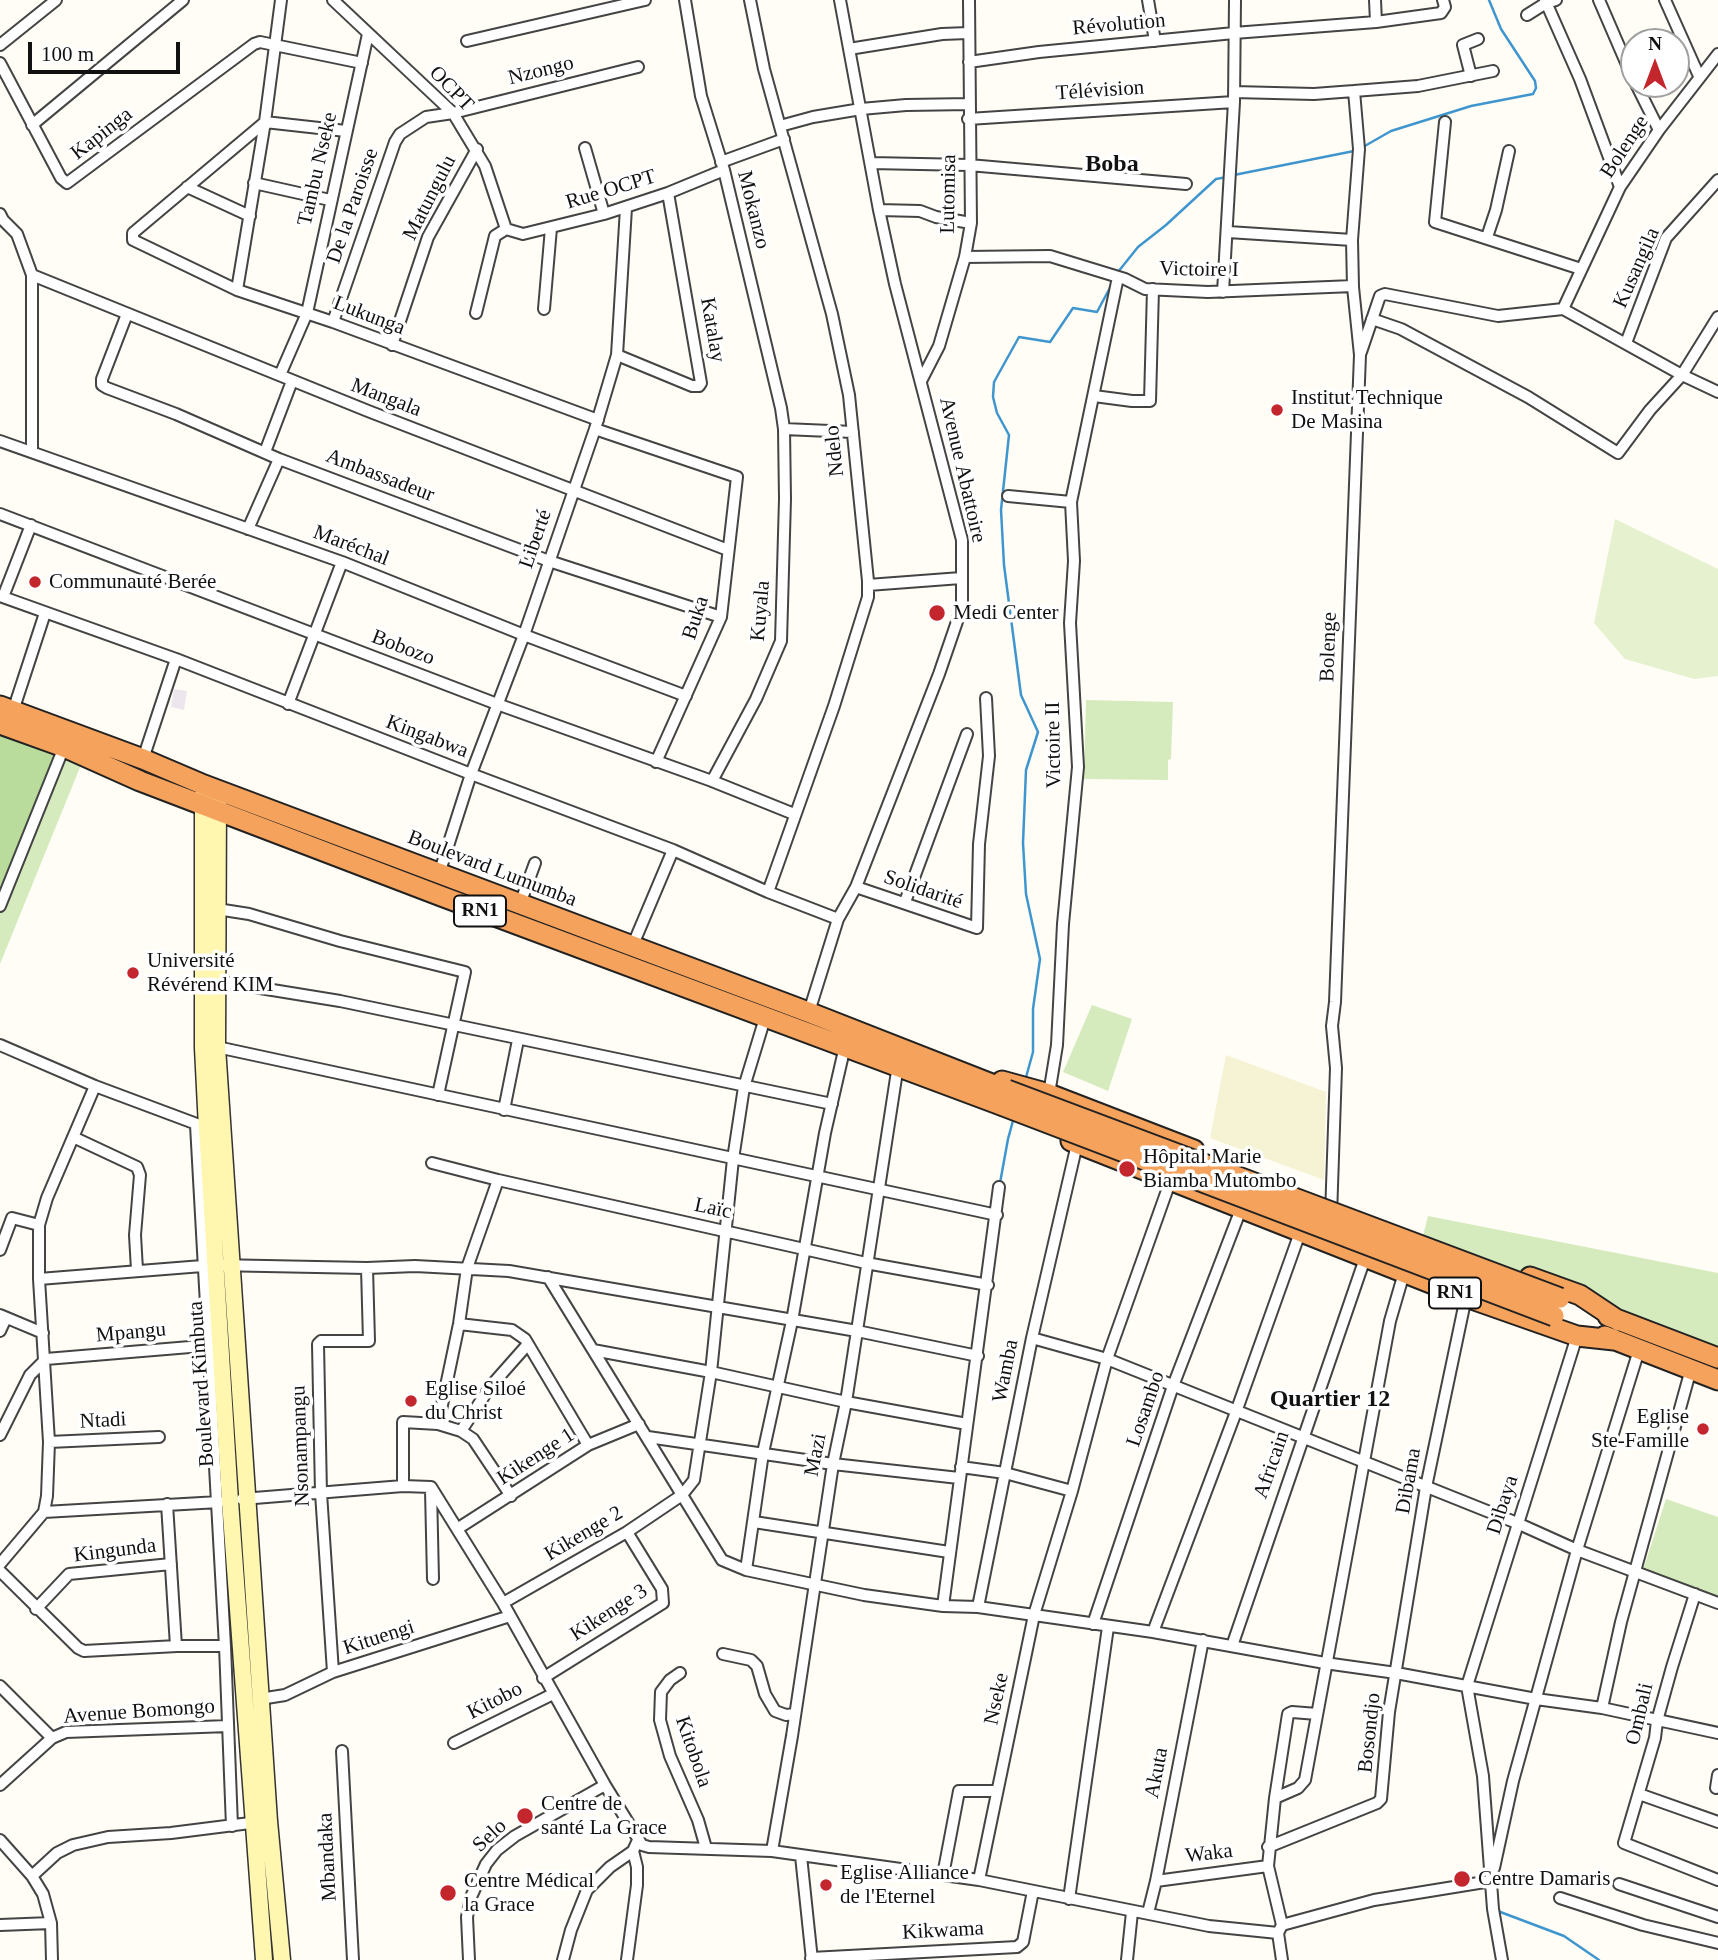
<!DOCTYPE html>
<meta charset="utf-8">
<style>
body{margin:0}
#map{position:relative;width:1718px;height:1960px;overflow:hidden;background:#fffdf5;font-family:Georgia,serif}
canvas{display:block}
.north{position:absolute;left:1620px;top:28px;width:70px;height:70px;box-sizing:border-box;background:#fff;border:2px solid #a0a0a0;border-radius:50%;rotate:0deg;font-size:19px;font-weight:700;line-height:28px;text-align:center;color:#111}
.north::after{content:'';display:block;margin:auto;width:24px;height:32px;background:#c4262e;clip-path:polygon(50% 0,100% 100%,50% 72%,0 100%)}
.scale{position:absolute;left:28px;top:42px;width:152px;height:32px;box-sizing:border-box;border:4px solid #111;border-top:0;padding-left:9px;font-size:21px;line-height:24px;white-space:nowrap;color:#111;-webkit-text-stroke:5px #fff;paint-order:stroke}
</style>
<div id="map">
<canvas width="1718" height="1960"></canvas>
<div class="north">N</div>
<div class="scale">100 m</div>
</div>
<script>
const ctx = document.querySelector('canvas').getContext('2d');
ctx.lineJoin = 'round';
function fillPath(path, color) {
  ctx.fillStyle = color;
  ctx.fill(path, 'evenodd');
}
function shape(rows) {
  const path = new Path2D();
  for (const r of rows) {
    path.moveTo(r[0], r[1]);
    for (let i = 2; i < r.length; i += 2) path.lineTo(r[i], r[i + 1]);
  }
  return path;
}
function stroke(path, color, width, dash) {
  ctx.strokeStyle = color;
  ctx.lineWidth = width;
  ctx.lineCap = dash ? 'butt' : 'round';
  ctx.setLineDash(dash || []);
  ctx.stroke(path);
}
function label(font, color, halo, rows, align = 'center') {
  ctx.font = font + ' Georgia,serif';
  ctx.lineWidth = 7;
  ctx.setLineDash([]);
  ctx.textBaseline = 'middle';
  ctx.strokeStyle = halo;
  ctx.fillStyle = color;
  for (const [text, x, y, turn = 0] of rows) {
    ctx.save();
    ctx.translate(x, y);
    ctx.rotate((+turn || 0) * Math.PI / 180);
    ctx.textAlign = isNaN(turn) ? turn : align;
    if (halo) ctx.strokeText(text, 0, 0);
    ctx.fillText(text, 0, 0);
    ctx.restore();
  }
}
const industrial = shape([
 [174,689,187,691,184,710,171,707]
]);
const farmland = shape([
 [1226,1055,1326,1092,1324,1180,1210,1138]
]);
const green = shape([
 [1086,700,1173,702,1171,759,1168,760,1168,780,1084,779],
 [0,724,85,755,0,964],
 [1092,1005,1132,1019,1108,1091,1063,1072],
 [1428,1216,1718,1273,1718,1347,1422,1240],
 [1666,1499,1718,1517,1718,1600,1643,1570]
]);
const forest = shape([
 [0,724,64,747,0,913]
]);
const pitch = shape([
 [1615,519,1718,569,1718,676,1694,679,1625,659,1594,623]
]);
const stream = shape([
 [1363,147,1391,131,1471,106,1533,94,1536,88,1535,81,1501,29,1489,0],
 [1234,175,1354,151],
 [1118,272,1138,247,1166,225,1216,179,1227,177],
 [1025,1081,1033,1052,1033,1009,1040,959,1026,894,1023,843,1026,770,1038,732,1021,695,1004,565,1001,510,1009,435,997,413,993,397,994,382,1019,337,1050,342,1073,308,1097,312,1112,284],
 [1000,1183,1008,1139,1014,1117],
 [1495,1910,1564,1936,1599,1960]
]);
const street = shape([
 [333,0,453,113,485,166,506,229],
 [685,0,701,96,724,170,781,408,784,429,785,499,781,641,756,699,712,781],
 [750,0,764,69,832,314,849,395,868,581,868,597,834,706,768,892],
 [1148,0,1155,41],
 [1375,0,1376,22],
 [1545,0,1580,79,1620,187],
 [1599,0,1634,81],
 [1665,0,1699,76],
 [1527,15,1546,3,1556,0],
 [467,41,645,0],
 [0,45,56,0],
 [849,49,942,34,968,33],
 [969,62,1039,52,1234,33,1376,22,1441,13,1445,7,1443,0],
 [0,63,61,178,67,183,254,44,260,42,362,63],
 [1471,76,1463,45,1478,39],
 [1636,84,1659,130],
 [1234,92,1314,94,1354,91,1418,86,1493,71],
 [968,119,1234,102],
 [1445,122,1435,222,1581,269],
 [32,125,183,0],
 [780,126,813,117,861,109,906,105,970,104],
 [346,131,265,122,133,233,133,240,237,290,333,322,598,420],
 [585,148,604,214],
 [721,162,784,139],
 [871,163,969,165,1186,184],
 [254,183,330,200],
 [187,187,250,216],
 [879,210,920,211,936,217,971,223],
 [0,214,3,220,17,234,32,275,32,452],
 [506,229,523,234,604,214,668,193,724,170],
 [1228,232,1352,240],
 [1487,237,1496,210,1509,151],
 [965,257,1050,256,1125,279,1145,289,1208,292,1353,286],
 [32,275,368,411,728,550],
 [237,290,265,122,281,0],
 [1223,292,1234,102,1235,0],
 [544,309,551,228],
 [1563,309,1620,187,1659,130,1718,54],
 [476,313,495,236,506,229],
 [127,314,102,379,102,385,107,388,176,414,279,459,549,561,721,617],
 [1372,319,1401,329,1528,397,1618,453,1650,410,1682,375,1718,317],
 [333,322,395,142,400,134,426,117,453,113,638,67],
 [1626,343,1666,238,1718,180],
 [392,345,428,237,477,149],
 [1361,352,1380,296,1385,294,1498,316,1563,309,1682,375,1718,392],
 [617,355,692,386,699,386,701,383,668,193],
 [280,375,307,313,368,34],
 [921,381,939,346,965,257,971,223,969,0],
 [1094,396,1132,401,1150,401,1153,289],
 [595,429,737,477,721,617,656,762],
 [784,429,853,432],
 [0,441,342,562,524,635,686,696],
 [265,452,292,381],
 [1008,496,1071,502],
 [0,514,497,704,712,781,794,814],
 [248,529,279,459],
 [868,585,961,578],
 [0,596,176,659,471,774,673,850,768,892,838,919],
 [3,597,31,525],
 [288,704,342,562],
 [13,711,45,613],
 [143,759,176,659],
 [439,874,471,774,524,635,595,429,617,355,626,208],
 [856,887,977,928,979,844,989,756,986,698],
 [905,902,967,734],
 [520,904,535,863],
 [0,906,64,747],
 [217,909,249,914,340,941,465,972,438,1095],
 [632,947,673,850],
 [217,981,340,1001,832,1104],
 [808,1015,838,919,856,887,939,674,962,607,962,540,895,284,879,210,840,0],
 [0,1045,95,1086,202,1126],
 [217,1047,997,1215],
 [1049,1094,1057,1045,1063,924,1078,767,1070,623,1074,561,1071,502,1118,277],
 [504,1110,518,1040],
 [196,1125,225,1646,232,1826],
 [73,1137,137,1167,140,1175,135,1235,137,1270],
 [432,1163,498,1180,866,1263,988,1285],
 [1331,1216,1336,1068,1332,1026,1335,1002,1360,355,1353,287,1352,240,1359,149,1354,91],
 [0,1250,12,1218,39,1225],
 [548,1277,722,1560,746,1570,864,1595,943,1606,978,1607,1153,1632,1325,1663,1396,1673,1536,1699,1602,1708,1718,1733],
 [39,1279,215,1265,367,1268,415,1266,509,1271,857,1331,978,1356],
 [0,1315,43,1333],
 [459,1324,512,1330,525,1339,588,1445],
 [0,1331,6,1318],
 [1032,1338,1107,1359,1517,1523,1577,1550,1718,1603],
 [593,1350,711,1372,846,1402,967,1424],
 [438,1424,459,1324,467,1268,498,1180],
 [461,1431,490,1387,528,1344],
 [0,1435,30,1375,46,1359,214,1345],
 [648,1437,833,1464,959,1478],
 [49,1442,159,1437],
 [961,1467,1005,1473,1072,1491],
 [403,1486,403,1422,438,1424,461,1431,473,1439,511,1496],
 [431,1487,503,1603,605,1785,642,1845,649,1847,772,1851,979,1880,1209,1926,1278,1933],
 [431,1490,433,1579],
 [242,1499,403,1486,431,1487],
 [167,1504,176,1646],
 [44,1512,219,1502],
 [754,1522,949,1552],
 [457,1529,588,1445,639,1424],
 [0,1564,44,1512,47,1496,49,1442,39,1279,39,1225,47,1198,95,1086],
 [746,1570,763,1453,792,1321,825,1133,845,1046],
 [0,1571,78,1648,84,1651,177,1646,225,1646],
 [1695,1594,1672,1667,1657,1721,1655,1738,1624,1843,1718,1880],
 [503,1603,627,1532,682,1495,694,1480,711,1372,733,1159,744,1087,765,1018],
 [943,1606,999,1187],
 [978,1607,1032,1338,1077,1144],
 [36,1609,69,1574,171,1564],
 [1093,1624,1173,1386,1241,1209],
 [1153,1632,1236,1412,1302,1227],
 [1232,1646,1362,1267,1368,1255],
 [723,1654,751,1660,757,1666,765,1694,775,1711,786,1715,795,1714],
 [333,1672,321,1493,318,1344,321,1341,369,1341,367,1268],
 [680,1673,670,1680,661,1692,660,1720,670,1756,698,1820,706,1848],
 [543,1678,663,1603,662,1589,627,1532],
 [0,1686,52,1738],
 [260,1699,285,1695,333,1672,510,1616],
 [1602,1708,1621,1622,1691,1369],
 [454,1743,553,1694],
 [342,1751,353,1960],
 [0,1785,52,1738,66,1732,228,1726],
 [1716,1788,1718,1775],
 [1639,1794,1718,1822],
 [1275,1798,1298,1788,1305,1780,1390,1321,1404,1273],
 [0,1840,32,1876,43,1894,51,1923,52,1960],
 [1268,1847,1377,1803,1381,1799,1389,1712,1426,1487,1466,1297],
 [772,1851,792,1736,833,1464,846,1402,898,1065],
 [801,1856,812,1960],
 [1494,1868,1513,1781,1577,1550,1639,1350],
 [943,1875,959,1791,997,1791],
 [32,1876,57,1853,73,1845,108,1837,171,1833,258,1822],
 [979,1880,1034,1615,1072,1491,1107,1359,1170,1182],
 [1156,1881,1268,1866],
 [1619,1884,1718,1917],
 [1560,1898,1643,1925,1718,1943],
 [1069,1899,1108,1627],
 [1148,1913,1156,1881,1203,1640],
 [0,1925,51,1923],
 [1282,1925,1374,1900,1491,1881],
 [811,1958,1017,1947,1023,1942,1033,1891],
 [469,1960,467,1917,471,1897,486,1864,497,1850,515,1836,605,1785],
 [563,1960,571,1930,587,1890,610,1867,633,1851,638,1840],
 [627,1960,637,1885,637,1867,633,1851],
 [1127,1960,1132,1912],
 [1282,1960,1278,1933,1282,1925,1268,1866,1275,1798,1288,1714,1292,1712,1317,1714],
 [1502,1960,1493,1909,1483,1776,1467,1686,1577,1336]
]);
const secondary = shape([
 [203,796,203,1048,207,1128,230,1501,264,1960],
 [218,799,217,1047,269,1821,282,1960]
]);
const highway = shape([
 [0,706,143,759,204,785,808,1012,1007,1090],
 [0,724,64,747,140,781,441,896,1001,1105],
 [1002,1081,1049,1094,1194,1150],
 [1071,1141,1466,1297,1577,1336,1614,1340],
 [1530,1277,1580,1295,1619,1321],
 [1608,1316,1718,1358],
 [1605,1336,1718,1380]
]);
const highwayBridge = shape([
 [1007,1090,1560,1298],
 [1001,1105,1554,1316]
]);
const markers = [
 [1277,410,7,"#c4262e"],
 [35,582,7,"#c4262e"],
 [937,613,9,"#c4262e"],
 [133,973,7,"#c4262e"],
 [1127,1169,9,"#c4262e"],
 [411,1401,7,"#c4262e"],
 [1703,1429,7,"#c4262e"],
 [525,1816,9,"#c4262e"],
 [1462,1879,9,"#c4262e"],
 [826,1885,7,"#c4262e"],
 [448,1893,9,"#c4262e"]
];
const shields = [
 [480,911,52],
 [1455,1293,52]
];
const shieldNames = [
 ["RN1",480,911],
 ["RN1",1455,1293]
];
const streetNames = [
 ["Révolution",1119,25,-5],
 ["Nzongo",541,71,-14],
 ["OCPT",451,89,46],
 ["Télévision",1100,91,-4],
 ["Kapinga",102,134,-38],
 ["Bolenge",1625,147,-57],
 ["Tambu Nseke",318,169,-77],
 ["Rue OCPT",611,190,-17],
 ["Lutomisa",949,194,-89],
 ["Matungulu",430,198,-63],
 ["De la Paroisse",353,206,-71],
 ["Mokanzo",753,210,76],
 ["Kusangila",1637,268,-66],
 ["Victoire I",1199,270,1],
 ["Lukunga",369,316,21],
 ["Katalay",712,330,80],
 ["Mangala",386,398,21],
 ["Ndelo",835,451,-96],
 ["Avenue Abattoire",962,470,77],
 ["Ambassadeur",380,476,21],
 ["Liberté",536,539,-71],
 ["Maréchal",351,546,21],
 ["Kuyala",761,611,-85],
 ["Buka",696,618,-72],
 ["Bolenge",1329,647,-88],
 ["Bobozo",403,648,21],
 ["Kingabwa",427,737,21],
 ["Victoire II",1054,745,-91],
 ["Boulevard Lumumba",492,869,21],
 ["Solidarité",923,890,19],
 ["Laïc",713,1209,12],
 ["Mpangu",131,1333,-5],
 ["Wamba",1006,1371,-79],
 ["Boulevard Kimbuta",202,1384,-94],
 ["Losambo",1146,1409,-71],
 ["Ntadi",103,1421,-3],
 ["Nsonampangu",301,1446,-92],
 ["Mazi",816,1455,-79],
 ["Kikenge 1",536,1457,-33],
 ["Africain",1272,1465,-71],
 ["Dibama",1409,1481,-80],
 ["Dibaya",1503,1505,-72],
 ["Kikenge 2",584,1534,-31],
 ["Kingunda",115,1551,-7],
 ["Kikenge 3",609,1613,-33],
 ["Kituengi",379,1638,-18],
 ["Nseke",997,1699,-78],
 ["Kitobo",495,1701,-27],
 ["Avenue Bomongo",139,1712,-4],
 ["Ombali",1640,1714,-77],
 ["Bosondjo",1370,1733,-84],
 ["Kitobola",693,1752,71],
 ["Akuta",1157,1773,-79],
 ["Selo",490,1836,-43],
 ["Waka",1209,1854,-7],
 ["Mbandaka",328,1857,-93],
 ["Kikwama",943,1931,-3]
];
const poiNames = [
 ["Institut Technique",1291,398],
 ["De Masina",1291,422],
 ["Communauté Berée",49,582],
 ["Medi Center",953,613],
 ["Université",147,961],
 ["Révérend KIM",147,985],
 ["Hôpital Marie",1143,1157],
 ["Biamba Mutombo",1143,1181],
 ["Eglise Siloé",425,1389],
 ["du Christ",425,1413],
 ["Eglise",1689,1417,"right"],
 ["Ste-Famille",1689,1441,"right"],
 ["Centre de",541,1804],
 ["santé La Grace",541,1828],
 ["Eglise Alliance",840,1873],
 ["de l'Eternel",840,1897],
 ["Centre Damaris",1478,1879],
 ["Centre Médical",464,1881],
 ["la Grace",464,1905]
];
const quarterNames = [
 ["Boba",1112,165],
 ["Quartier 12",1330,1400]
];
fillPath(industrial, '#eee6ef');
fillPath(farmland, '#f6f3d4');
fillPath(green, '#d5ebbd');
fillPath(forest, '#b9dc9c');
fillPath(pitch, '#e6f2cf');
stroke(stream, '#3f96cf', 2.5);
stroke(street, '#444', 14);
stroke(secondary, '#333', 19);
stroke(highway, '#222', 23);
stroke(street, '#fff', 10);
stroke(secondary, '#fff6b0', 16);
stroke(highway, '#f5a25d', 19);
stroke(highwayBridge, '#222', 23, []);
stroke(highwayBridge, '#f5a25d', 19);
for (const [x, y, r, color] of markers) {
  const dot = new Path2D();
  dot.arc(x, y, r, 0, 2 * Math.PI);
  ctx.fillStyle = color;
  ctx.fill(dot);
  stroke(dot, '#fff', 2.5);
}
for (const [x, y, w] of shields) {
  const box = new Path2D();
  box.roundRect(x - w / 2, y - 15.5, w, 31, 5);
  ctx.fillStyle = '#fff';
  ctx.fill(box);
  stroke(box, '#111', 2);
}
label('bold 19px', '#111', null, shieldNames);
label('21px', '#111', '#fff', streetNames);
label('21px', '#111', '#fff', poiNames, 'left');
label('bold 24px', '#111', '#fff', quarterNames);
</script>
